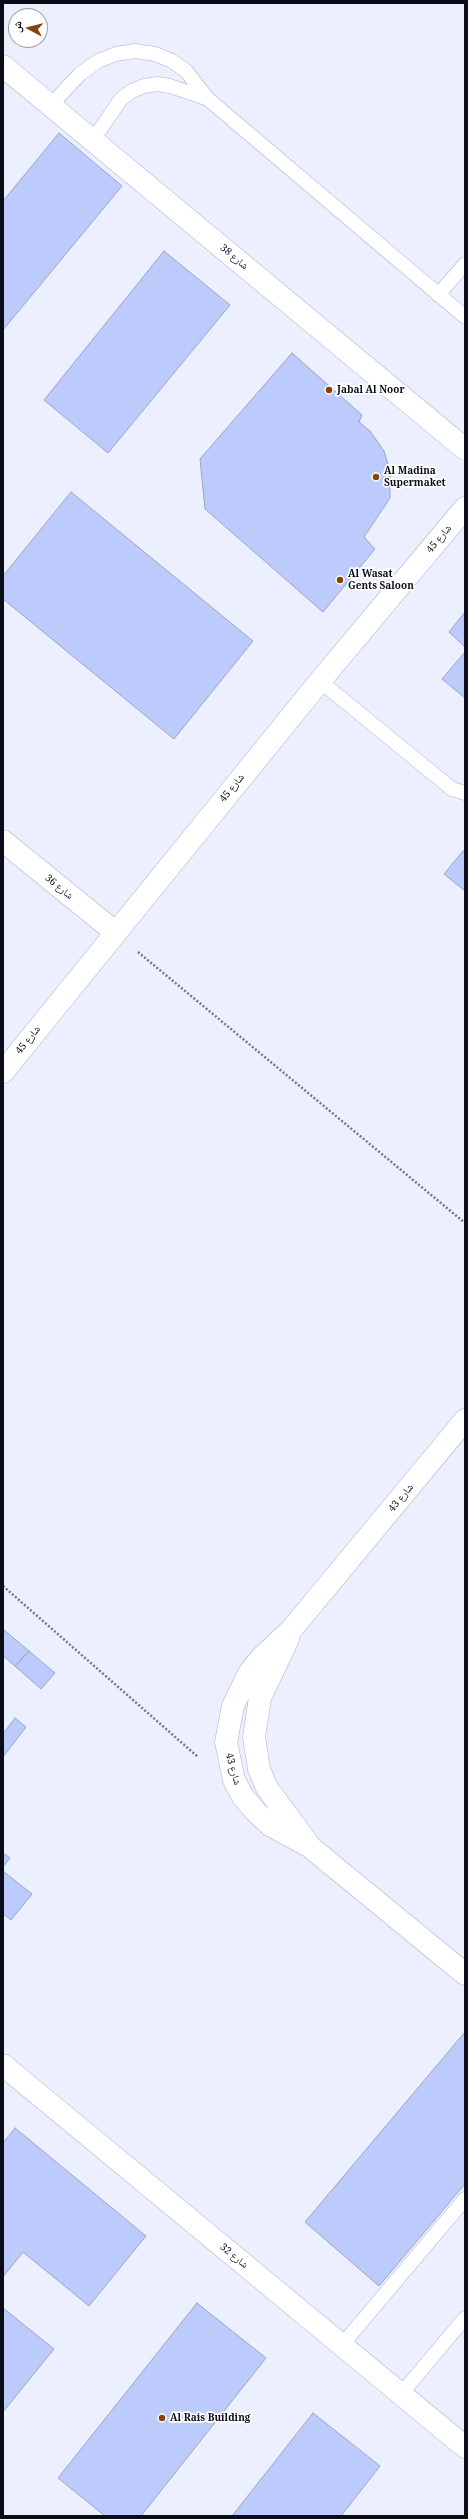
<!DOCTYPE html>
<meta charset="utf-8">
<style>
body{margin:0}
#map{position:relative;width:468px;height:2519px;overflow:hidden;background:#ecf0fe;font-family:"Noto Serif","Noto Naskh Arabic",serif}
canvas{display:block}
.frame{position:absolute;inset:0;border:4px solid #0a0d18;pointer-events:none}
.north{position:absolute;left:8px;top:8px;width:40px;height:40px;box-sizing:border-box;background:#fff;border:1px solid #9d9ea3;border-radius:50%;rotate:277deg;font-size:11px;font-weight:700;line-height:16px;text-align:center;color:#0a0d18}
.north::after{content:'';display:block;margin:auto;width:14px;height:18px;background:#84440a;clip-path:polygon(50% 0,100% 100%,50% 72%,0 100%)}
</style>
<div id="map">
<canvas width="468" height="2519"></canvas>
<div class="frame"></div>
<div class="north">ش</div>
</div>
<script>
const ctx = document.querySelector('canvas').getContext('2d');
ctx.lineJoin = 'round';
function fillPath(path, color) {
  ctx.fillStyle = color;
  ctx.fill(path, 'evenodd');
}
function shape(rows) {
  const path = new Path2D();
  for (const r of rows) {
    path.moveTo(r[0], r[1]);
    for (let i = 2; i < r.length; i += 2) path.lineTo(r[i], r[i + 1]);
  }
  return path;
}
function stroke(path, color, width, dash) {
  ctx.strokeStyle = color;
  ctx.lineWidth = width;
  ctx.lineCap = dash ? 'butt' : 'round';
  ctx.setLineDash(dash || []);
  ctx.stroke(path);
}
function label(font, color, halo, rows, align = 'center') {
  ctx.font = font + ' "Noto Serif","Noto Naskh Arabic",serif';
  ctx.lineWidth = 3.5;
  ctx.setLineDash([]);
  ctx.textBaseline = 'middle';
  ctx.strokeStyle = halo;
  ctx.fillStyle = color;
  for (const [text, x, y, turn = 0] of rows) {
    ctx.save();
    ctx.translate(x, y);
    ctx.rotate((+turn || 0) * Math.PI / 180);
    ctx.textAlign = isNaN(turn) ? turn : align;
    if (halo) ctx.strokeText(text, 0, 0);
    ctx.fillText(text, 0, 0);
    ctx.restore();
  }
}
const building = shape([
 [59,133,122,186,3,330,3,201,59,133],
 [164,251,230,305,108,453,44,400,164,251],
 [292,353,362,415,359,422,370,431,384,451,390,471,390,498,364,537,375,549,323,612,205,509,200,459,292,353],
 [71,492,253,641,174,739,3,599,3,576,71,492],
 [465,612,465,647,449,632,465,612],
 [465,652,465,698,442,679,465,652],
 [463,851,465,852,465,891,444,874,463,851],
 [3,1629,29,1651,15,1666,3,1656,3,1629],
 [29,1651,55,1673,41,1689,15,1666,29,1651],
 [15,1718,26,1727,3,1757,3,1734,15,1718],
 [3,1853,10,1858,3,1867,3,1853],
 [3,1871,32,1894,11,1920,3,1914,3,1871],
 [465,2032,465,2184,379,2286,305,2222,465,2032],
 [15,2128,146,2236,89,2306,23,2252,3,2277,3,2143,15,2128],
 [197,2303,266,2358,141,2516,105,2516,58,2478,197,2303],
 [3,2308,54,2349,3,2412,3,2308],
 [313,2413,380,2466,341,2516,232,2516,313,2413]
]);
const path = shape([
 [138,952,465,1223],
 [3,1586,198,1757]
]);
const service = shape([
 [50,106,80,74,98,61,116,54,135,51,155,54,172,61,186,71,208,99,465,317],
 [93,140,121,99,132,91,144,86,157,84,170,86,208,99],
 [438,295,465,264],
 [320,681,452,789,465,793],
 [342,2345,465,2199],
 [401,2394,465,2318]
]);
const minor = shape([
 [3,66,465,449],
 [3,841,115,932],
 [3,1072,320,681,465,508],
 [465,1420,291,1630,261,1658,249,1673,233,1706,226,1742,234,1780,243,1797,256,1812,270,1825,309,1846,465,1974],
 [288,1639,260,1698,254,1737,259,1769,267,1788,307,1842],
 [3,2065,465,2447]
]);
const markers = [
 [329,390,4,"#84440a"],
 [376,477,4,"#84440a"],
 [340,580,4,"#84440a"],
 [162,2418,4,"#84440a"]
];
const streetNames = [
 ["شارع 38",234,257,40],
 ["شارع 45",439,539,-50],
 ["شارع 45",232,788,-51],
 ["شارع 36",59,887,39],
 ["شارع 45",28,1040,-51],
 ["شارع 43",401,1498,-50],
 ["شارع 43",233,1769,74],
 ["شارع 32",234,2256,39]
];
const poiNames = [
 ["Jabal Al Noor",337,390],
 ["Al Madina",384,471],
 ["Supermaket",384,483],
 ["Al Wasat",348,574],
 ["Gents Saloon",348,586],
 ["Al Rais Building",170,2418]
];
fillPath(building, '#bdcafc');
stroke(building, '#9ca4c5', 1);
stroke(service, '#a7afd1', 15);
stroke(minor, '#a7afd1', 23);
stroke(path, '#747784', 2.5, [2, 2]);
stroke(service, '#fff', 14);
stroke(minor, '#fff', 22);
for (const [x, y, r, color] of markers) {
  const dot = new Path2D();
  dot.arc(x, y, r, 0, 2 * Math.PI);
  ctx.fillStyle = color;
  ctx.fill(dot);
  stroke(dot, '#fff', 1.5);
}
label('10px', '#0a0d18', '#fff', streetNames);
label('bold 10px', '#0a0d18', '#fff', poiNames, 'left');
</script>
